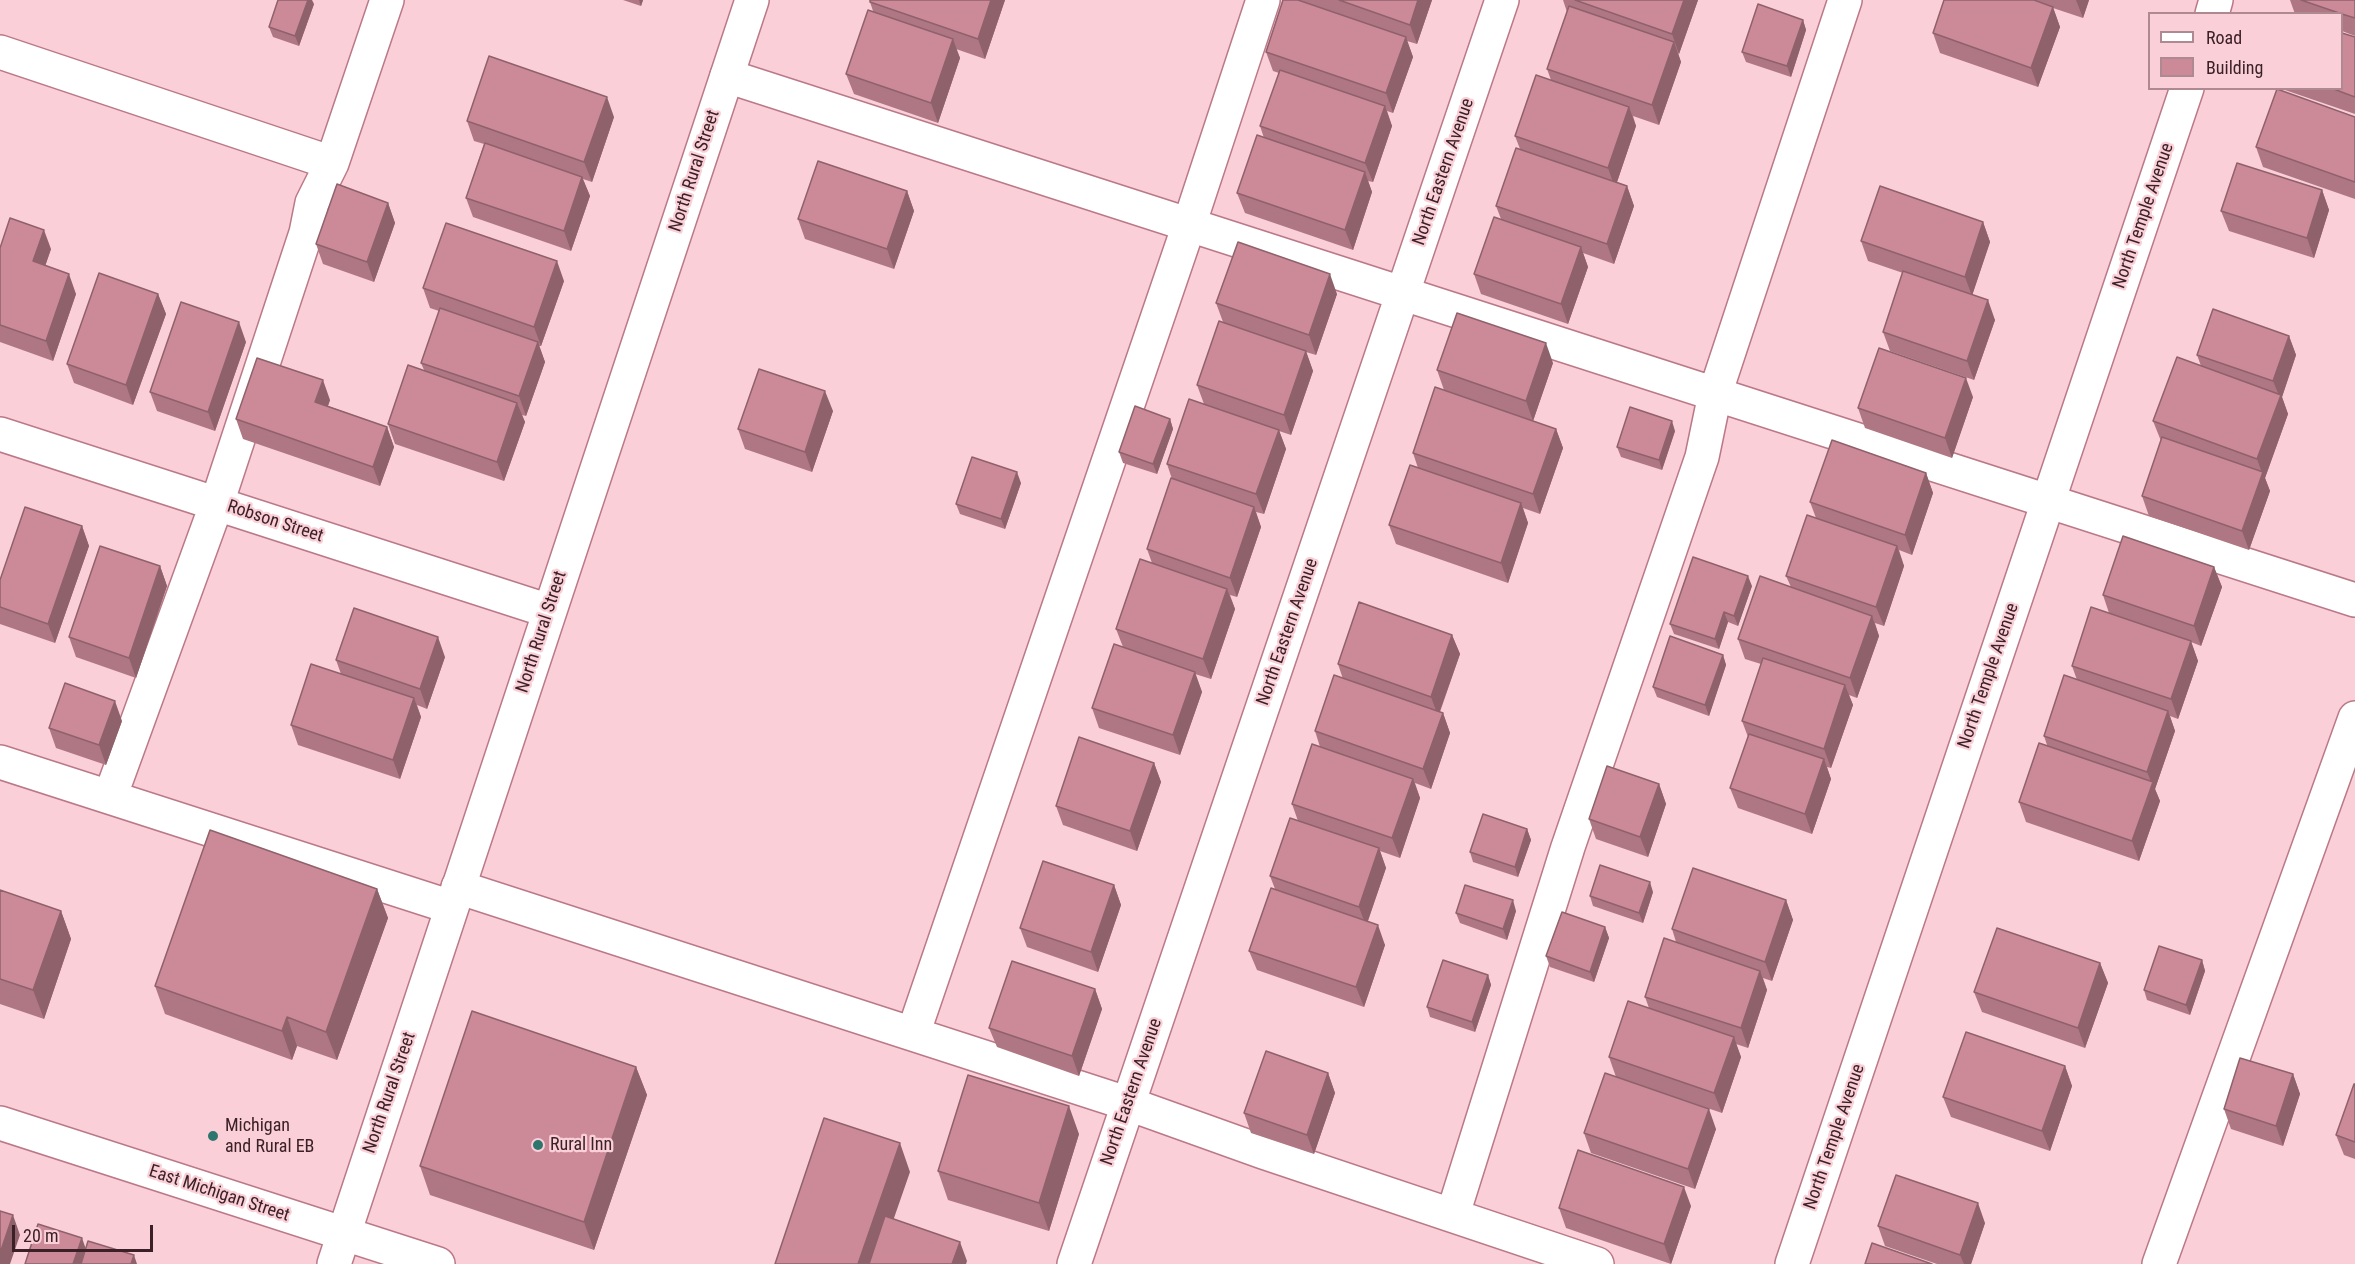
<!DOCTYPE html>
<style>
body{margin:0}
#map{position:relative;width:2355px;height:1264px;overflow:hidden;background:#facfd7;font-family:"Roboto Condensed",sans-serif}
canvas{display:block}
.legend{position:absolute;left:2148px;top:12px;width:195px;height:78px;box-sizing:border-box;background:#facfd7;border:2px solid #ae8991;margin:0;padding:8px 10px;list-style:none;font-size:18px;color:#3b2127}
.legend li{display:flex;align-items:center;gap:12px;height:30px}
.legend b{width:30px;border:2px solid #ae8991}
.scale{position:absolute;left:12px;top:1225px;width:141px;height:27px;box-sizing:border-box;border:3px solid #3b2127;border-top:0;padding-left:8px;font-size:18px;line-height:21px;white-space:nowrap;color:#3b2127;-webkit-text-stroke:4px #facfd7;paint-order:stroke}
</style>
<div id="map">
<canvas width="2355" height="1264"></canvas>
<ul class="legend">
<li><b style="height:8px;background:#fff"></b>Road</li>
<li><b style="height:16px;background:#cc8a99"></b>Building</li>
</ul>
<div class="scale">20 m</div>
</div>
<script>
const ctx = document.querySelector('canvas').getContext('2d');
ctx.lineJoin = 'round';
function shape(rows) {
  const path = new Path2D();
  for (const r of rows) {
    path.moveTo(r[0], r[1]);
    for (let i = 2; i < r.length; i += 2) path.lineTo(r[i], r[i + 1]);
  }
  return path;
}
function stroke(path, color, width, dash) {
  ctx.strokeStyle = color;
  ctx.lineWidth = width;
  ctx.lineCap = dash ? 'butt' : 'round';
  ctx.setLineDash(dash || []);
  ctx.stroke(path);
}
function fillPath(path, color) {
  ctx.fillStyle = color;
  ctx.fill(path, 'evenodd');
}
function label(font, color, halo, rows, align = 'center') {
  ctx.font = font + ' "Roboto Condensed",sans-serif';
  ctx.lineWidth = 4.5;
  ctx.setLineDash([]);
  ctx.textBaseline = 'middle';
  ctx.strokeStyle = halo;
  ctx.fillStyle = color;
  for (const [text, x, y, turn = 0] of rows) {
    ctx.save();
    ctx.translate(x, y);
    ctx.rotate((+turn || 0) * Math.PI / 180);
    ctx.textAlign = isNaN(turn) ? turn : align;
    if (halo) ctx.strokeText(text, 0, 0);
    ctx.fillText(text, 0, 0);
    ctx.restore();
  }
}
const minor = shape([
 [2212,14,2216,0],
 [0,52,332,163],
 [727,76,2355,600],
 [0,434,549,611],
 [0,762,451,907],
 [110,797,217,503,306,233,312,203,332,163,387,0],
 [458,887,1129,1104,1263,1152,1597,1264],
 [913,1034,1189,225,1263,0],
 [1453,1214,1568,847,1702,457,1715,394,1845,0],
 [1074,1264,1502,0],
 [1792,1264,2187,88],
 [2159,1264,2355,718]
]);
const major = shape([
 [0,1123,438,1264],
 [334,1264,752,0]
]);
const wall = shape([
 [623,0,643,0,641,6],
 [1005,0,985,59,956,49,960,58,938,123,854,94,846,74,873,11,870,2],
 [1283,0,1432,0,1417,44,1407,41,1413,57,1393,113,1387,111,1392,126,1373,182,1368,181,1372,192,1353,250,1245,213,1237,193,1264,138,1260,126,1279,73,1273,71,1266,52],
 [1563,0,1698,0,1679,54,1678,53,1681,62,1659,125,1633,116,1636,126,1617,182,1627,186,1634,206,1614,264,1583,253,1588,267,1568,324,1481,294,1474,274,1501,219,1496,206,1520,149,1515,136,1551,80,1547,69,1567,12],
 [1944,0,2089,0,2083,18,2053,8,2060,27,2038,87,1940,53,1933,33],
 [2290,0,2355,0,2355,36,2342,31,2342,14,2295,14],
 [314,4,299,46,273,37,269,27],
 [1803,20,1806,30,1791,77,1746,62,1742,52],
 [2355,37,2355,114,2282,89,2342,88],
 [614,117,592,182,583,179,590,196,571,251,473,217,466,198,484,144,474,141,467,121],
 [2355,117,2355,199,2263,167,2256,147],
 [2322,190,2329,210,2314,258,2229,231,2221,211],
 [907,191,914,211,894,269,805,239,798,219],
 [388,203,395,223,374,282,323,264,316,244],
 [1983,222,1990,242,1972,295,1995,320,1974,380,1890,351,1883,332,1903,273,1868,261,1861,241],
 [0,248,51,249,45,266,76,294,53,361,0,342],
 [564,281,541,346,539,346,545,362,526,416,522,415,525,422,504,481,395,444,388,424,424,370,421,363,439,311,430,308,423,288],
 [158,294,166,314,133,405,74,383,67,364],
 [1337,294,1316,355,1306,352,1313,371,1291,435,1279,431,1286,449,1264,514,1256,512,1261,527,1237,597,1230,595,1235,609,1211,679,1195,674,1202,692,1180,755,1099,728,1092,708,1123,647,1116,629,1152,563,1147,549,1172,479,1167,464,1204,404,1197,385,1223,322,1216,303],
 [2289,336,2296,355,2282,397,2288,414,2265,478,2270,491,2249,550,2149,516,2142,496,2161,441,2153,421,2201,366,2197,355],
 [246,342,215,431,157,411,150,392],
 [1553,363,1533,421,1444,390,1437,370],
 [1973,397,1952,458,1865,428,1858,408],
 [330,400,328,406,387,427,394,447,380,486,243,439,236,419],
 [833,411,812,472,745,449,738,429],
 [1170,419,1173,429,1157,474,1123,463,1119,452],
 [1556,429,1563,448,1540,514,1523,508,1528,523,1508,583,1396,544,1389,525,1418,468,1413,453],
 [1675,431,1662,470,1621,457,1617,447],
 [1926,473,1933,493,1912,555,1899,550,1904,566,1884,626,1875,623,1879,636,1857,698,1849,695,1853,705,1831,768,1827,767,1831,779,1812,834,1738,808,1730,788,1748,737,1742,721,1761,664,1745,659,1738,639,1791,587,1786,576,1816,518,1810,502],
 [1021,483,1005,529,960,514,956,504],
 [82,526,89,546,55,643,0,624,0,580],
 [160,566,167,586,136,678,76,657,69,637],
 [2214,567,2222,587,2201,646,2191,642,2198,661,2178,719,2170,716,2175,731,2155,789,2160,801,2139,861,2026,822,2019,802,2047,745,2044,736,2077,680,2072,666,2109,613,2103,595],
 [1752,586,1738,626,1728,622,1719,649,1674,634,1670,624],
 [1452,635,1460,654,1440,712,1443,713,1450,733,1431,789,1415,783,1420,798,1400,858,1380,851,1386,868,1368,921,1385,945,1364,1007,1257,970,1249,951,1275,889,1270,876,1298,821,1292,804,1320,747,1315,731,1343,679,1338,664],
 [1723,655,1726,665,1709,716,1657,697,1653,687],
 [445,657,427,709,417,705,421,717,400,779,298,745,291,725,341,674,336,660],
 [122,721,106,765,56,748,49,728],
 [1154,763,1161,782,1137,851,1063,825,1056,806],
 [1659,784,1666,804,1648,857,1596,839,1589,819],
 [1527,829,1531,840,1518,877,1473,862,1470,852],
 [1114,885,1121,905,1098,972,1027,947,1020,928],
 [377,889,388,918,337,1060,297,1046,292,1060,165,1014,155,986],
 [0,890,61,911,71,939,44,1019,0,1004],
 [1653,892,1643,923,1593,906,1590,896],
 [1786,900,1793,920,1772,981,1763,978,1767,990,1748,1048,1736,1044,1741,1057,1722,1113,1616,1077,1609,1057,1649,1008,1645,997,1676,942,1672,929],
 [1516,911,1507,940,1460,923,1456,913],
 [1605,927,1609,938,1594,982,1550,967,1546,956],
 [2202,960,2205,971,2190,1015,2147,1000,2144,990],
 [2100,963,2108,983,2085,1048,1982,1012,1974,992],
 [1488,975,1491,985,1475,1032,1430,1017,1427,1007],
 [1095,989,1102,1009,1079,1076,997,1047,989,1028],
 [2065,1066,2072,1086,2050,1151,1951,1117,1943,1097],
 [636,1067,647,1095,594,1250,430,1195,420,1166],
 [1328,1073,1335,1093,1314,1154,1251,1133,1244,1113],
 [2293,1074,2300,1094,2283,1146,2231,1129,2224,1109],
 [2355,1084,2355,1159,2344,1155,2336,1135],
 [1716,1129,1695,1189,1591,1153,1584,1133],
 [1079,1134,1049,1231,948,1200,938,1171],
 [1691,1206,1671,1264,1566,1228,1559,1208],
 [1985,1223,1971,1264,1937,1264,1885,1246,1878,1226]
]);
const shadedWall = shape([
 [308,0,312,0,314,4,299,46,295,36],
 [639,0,643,0,641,6],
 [991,0,1005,0,985,59,978,39],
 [1418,0,1432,0,1417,44,1410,25],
 [1684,0,1698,0,1679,54,1672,34],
 [2076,0,2089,0,2083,18],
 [2053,7,2060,27,2038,87,2031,68],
 [1803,20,1806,30,1791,77,1787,66],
 [1406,37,1413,57,1393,113,1386,93],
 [953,39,960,58,938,123,931,103],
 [1674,42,1681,62,1659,125,1652,105],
 [607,97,614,117,592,182,584,162],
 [1385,106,1392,126,1373,182,1365,163],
 [1629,107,1636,126,1615,188,1608,168],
 [1365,172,1372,192,1353,250,1345,230],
 [582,177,590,196,571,251,564,231],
 [1627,186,1634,206,1614,264,1607,244],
 [2322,190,2329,210,2314,258,2307,238],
 [907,191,914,211,894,269,887,249],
 [388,203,395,223,374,282,367,262],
 [1983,222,1990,242,1972,296,1965,277],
 [44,230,51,249,40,281,33,261],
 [1581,247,1588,267,1568,324,1561,304],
 [557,261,564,281,541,346,534,327],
 [69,274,76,294,53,361,46,341],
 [1330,274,1337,294,1316,355,1309,335],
 [158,294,166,314,133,405,126,385],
 [1988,300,1995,320,1974,380,1967,361],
 [239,322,246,342,215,431,208,412],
 [2289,336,2296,355,2282,397,2288,414,2265,478,2270,491,2249,550,2242,531,2262,473,2257,459,2280,398,2273,381],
 [538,342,545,362,526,416,519,396],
 [1546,343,1553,363,1533,421,1526,401],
 [1306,351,1313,371,1291,435,1284,415],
 [1966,378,1973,397,1952,458,1945,438],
 [323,380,330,400,322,422,315,402],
 [825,391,833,411,812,472,805,452],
 [517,403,525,422,504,481,497,462],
 [1170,419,1173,429,1157,474,1153,464],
 [1672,421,1675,431,1662,470,1659,460],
 [387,427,394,447,380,486,373,467],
 [1556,429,1563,448,1540,514,1533,494],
 [1279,430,1286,449,1264,514,1256,494],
 [1017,472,1021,483,1005,529,1001,519],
 [1926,473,1933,493,1912,555,1905,535],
 [1521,503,1528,523,1508,583,1501,563],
 [1254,507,1261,527,1237,597,1230,578],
 [82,526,89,546,55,643,48,624],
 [1897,546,1904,566,1884,626,1876,607],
 [160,566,167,586,136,678,129,658],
 [2214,567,2222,587,2201,646,2194,626],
 [1748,576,1752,586,1738,626,1734,616],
 [1227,589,1235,609,1211,679,1203,659],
 [1724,612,1728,622,1719,649,1715,639],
 [1872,616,1879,636,1857,698,1850,678],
 [1452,635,1460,654,1438,716,1431,697],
 [438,637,445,657,427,709,420,689],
 [2191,641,2198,661,2178,719,2171,699],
 [1723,655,1726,665,1709,716,1705,705],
 [1195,672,1202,692,1180,755,1173,735],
 [1845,685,1853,705,1831,768,1824,749],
 [414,698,421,717,400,779,393,760],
 [115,701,122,721,106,765,99,745],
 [2168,711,2175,731,2155,789,2160,801,2139,861,2132,841,2152,784,2147,772],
 [1443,713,1450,733,1431,789,1423,769],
 [1824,759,1831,779,1812,834,1805,814],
 [1154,763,1161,782,1137,851,1130,831],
 [1413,779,1420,798,1400,858,1392,838],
 [1659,784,1666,804,1648,857,1640,837],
 [1527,829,1531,840,1518,877,1515,867],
 [1379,848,1386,868,1366,926,1359,907],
 [1650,882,1653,892,1643,923,1639,913],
 [1114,885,1121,905,1098,972,1091,952],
 [377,889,388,918,337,1060,326,1032],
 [1513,900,1516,911,1507,940,1503,929],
 [1786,900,1793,920,1772,981,1765,962],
 [61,911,71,939,44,1019,33,990],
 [1378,925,1385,945,1364,1007,1356,987],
 [1605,927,1609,938,1594,982,1590,972],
 [2202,960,2205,971,2190,1015,2186,1005],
 [2100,963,2108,983,2085,1048,2078,1028],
 [1760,971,1767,990,1748,1048,1741,1028],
 [1488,975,1491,985,1475,1032,1472,1022],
 [1095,989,1102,1009,1079,1076,1072,1056],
 [287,1017,297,1046,292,1060,282,1031],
 [1734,1037,1741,1057,1722,1113,1714,1093],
 [2065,1066,2072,1086,2050,1151,2042,1131],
 [636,1067,647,1095,594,1250,584,1222],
 [1328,1073,1335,1093,1314,1154,1307,1135],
 [2293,1074,2300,1094,2283,1146,2276,1126],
 [1069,1106,1079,1134,1049,1231,1039,1203],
 [1709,1109,1716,1129,1695,1189,1688,1169],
 [900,1143,910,1172,878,1264,858,1264],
 [1684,1187,1691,1206,1671,1264,1664,1244],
 [1978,1203,1985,1223,1971,1264,1964,1264,1960,1255],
 [13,1215,20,1235,10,1264,0,1264,0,1253],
 [82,1238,89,1258,87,1264,73,1264],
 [960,1242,967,1261,966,1264,952,1264],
 [134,1255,137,1264,131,1264]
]);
const building = shape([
 [278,0,308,0,295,36,269,27,278,0],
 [870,0,991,0,978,39,870,2,870,0],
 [1283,0,1298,0,1406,37,1386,93,1266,52,1283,0],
 [1339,0,1418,0,1410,25,1339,0],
 [1575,0,1684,0,1672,34,1575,0],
 [1944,0,2034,0,2053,7,2031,68,1933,33,1944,0],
 [2301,0,2355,0,2355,18,2342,14,2301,0],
 [1758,4,1803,20,1787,66,1742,52,1758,4],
 [1569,6,1674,42,1652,105,1547,69,1569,6],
 [868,10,953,39,931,103,846,74,868,10],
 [2342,33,2355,37,2355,97,2331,88,2342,88,2342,33],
 [489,56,607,97,584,162,467,121,489,56],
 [1280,70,1385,106,1365,163,1260,126,1280,70],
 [1536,75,1629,107,1608,168,1515,136,1536,75],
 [2277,89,2355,117,2355,182,2256,147,2277,89],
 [1257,135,1365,172,1345,230,1237,193,1257,135],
 [485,143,582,177,564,231,466,198,485,143],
 [1516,148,1627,186,1607,244,1496,206,1516,148],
 [818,161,907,191,887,249,798,219,818,161],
 [2237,163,2322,190,2307,238,2221,211,2237,163],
 [337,184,388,203,367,262,316,244,337,184],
 [1880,186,1983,222,1965,277,1861,241,1880,186],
 [1494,217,1581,247,1561,304,1474,274,1494,217],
 [10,218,44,230,33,261,69,274,46,341,0,325,0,248,10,218],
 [446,223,557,261,534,327,423,288,446,223],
 [1238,242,1330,274,1309,335,1216,303,1238,242],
 [1903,271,1988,300,1967,361,1883,332,1903,271],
 [99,273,158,294,126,385,67,364,99,273],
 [181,302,239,322,208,412,150,392,181,302],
 [440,308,538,342,519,396,421,363,440,308],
 [2213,309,2289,336,2273,381,2197,355,2213,309],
 [1457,313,1546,343,1526,401,1437,370,1457,313],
 [1219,321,1306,351,1284,415,1197,385,1219,321],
 [1879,348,1966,378,1945,438,1858,408,1879,348],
 [2177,357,2281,395,2257,459,2153,421,2177,357],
 [257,358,323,380,315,402,387,427,373,467,236,419,257,358],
 [408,365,517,403,497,462,388,424,408,365],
 [759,369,825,391,805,452,738,429,759,369],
 [1435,387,1556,429,1533,494,1413,453,1435,387],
 [1189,399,1279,430,1256,494,1167,464,1189,399],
 [1135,406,1170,419,1153,464,1119,452,1135,406],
 [1630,407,1672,421,1659,460,1617,447,1630,407],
 [2162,437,2263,472,2242,531,2142,496,2162,437],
 [1832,440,1926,473,1905,535,1810,502,1832,440],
 [972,457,1017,472,1001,519,956,504,972,457],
 [1410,465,1521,503,1501,563,1389,525,1410,465],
 [1171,478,1254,507,1230,578,1147,549,1171,478],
 [25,507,82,526,48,624,0,607,0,580,25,507],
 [1807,515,1897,546,1876,607,1786,576,1807,515],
 [2123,536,2214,567,2194,626,2103,595,2123,536],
 [100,546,160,566,129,658,69,637,100,546],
 [1693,557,1748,576,1734,616,1724,612,1715,639,1670,624,1693,557],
 [1140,559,1227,589,1203,659,1116,629,1140,559],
 [1760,576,1872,616,1850,678,1738,639,1760,576],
 [1359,602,1452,635,1431,697,1338,664,1359,602],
 [2091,607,2191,641,2171,699,2072,666,2091,607],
 [354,608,438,637,420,689,336,660,354,608],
 [1670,636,1723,655,1705,705,1653,687,1670,636],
 [1114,644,1195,672,1173,735,1092,708,1114,644],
 [1763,658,1845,685,1824,749,1742,721,1763,658],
 [311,664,414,698,393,760,291,725,311,664],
 [1334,675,1443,713,1423,769,1315,731,1334,675],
 [2064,675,2168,711,2147,772,2044,736,2064,675],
 [65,683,115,701,99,745,49,728,65,683],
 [1749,734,1824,759,1805,814,1730,788,1749,734],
 [1079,737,1154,763,1130,831,1056,806,1079,737],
 [2039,743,2153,782,2132,841,2019,802,2039,743],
 [1312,744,1413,779,1392,838,1292,804,1312,744],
 [1607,766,1659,784,1640,837,1589,819,1607,766],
 [1483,814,1527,829,1515,867,1470,852,1483,814],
 [1290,818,1379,848,1359,907,1270,876,1290,818],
 [210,830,377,889,326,1032,287,1017,282,1031,155,986,210,830],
 [1043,861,1114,885,1091,952,1020,928,1043,861],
 [1600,865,1650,882,1639,913,1590,896,1600,865],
 [1693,868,1786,900,1765,962,1672,929,1693,868],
 [1465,885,1513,900,1503,929,1456,913,1465,885],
 [1271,888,1378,925,1356,987,1249,951,1271,888],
 [0,890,61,911,33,990,0,979,0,890],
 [1562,912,1605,927,1590,972,1546,956,1562,912],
 [1997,928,2100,963,2078,1028,1974,992,1997,928],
 [1664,938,1760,971,1741,1028,1645,997,1664,938],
 [2159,946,2202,960,2186,1005,2144,990,2159,946],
 [1443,960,1488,975,1472,1022,1427,1007,1443,960],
 [1012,961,1095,989,1072,1056,989,1028,1012,961],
 [1628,1001,1734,1037,1714,1093,1609,1057,1628,1001],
 [472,1011,636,1067,584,1222,420,1166,472,1011],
 [1966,1032,2065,1066,2042,1131,1943,1097,1966,1032],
 [1266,1051,1328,1073,1307,1135,1244,1113,1266,1051],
 [2240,1058,2293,1074,2276,1126,2224,1109,2240,1058],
 [1605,1073,1709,1109,1688,1169,1584,1133,1605,1073],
 [968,1075,1069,1106,1039,1203,938,1171,968,1075],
 [2354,1084,2355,1084,2355,1142,2336,1135,2354,1084],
 [824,1118,900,1143,858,1264,775,1264,824,1118],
 [1578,1150,1684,1187,1664,1244,1559,1208,1578,1150],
 [1896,1175,1978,1203,1960,1255,1878,1226,1896,1175],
 [0,1211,13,1215,0,1253,0,1211],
 [885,1216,960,1242,952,1264,869,1264,885,1216],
 [38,1224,82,1238,73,1264,25,1264,38,1224],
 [88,1241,134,1255,131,1264,81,1264,88,1241],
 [1872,1243,1932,1264,1865,1264,1872,1243]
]);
const markers = [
 [213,1136,6,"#2e756d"],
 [538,1145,6,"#2e756d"]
];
const streetNames = [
 ["North Rural Street",695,171,-72],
 ["North Eastern Avenue",1444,172,-71],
 ["North Temple Avenue",2144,216,-71],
 ["Robson Street",275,522,18],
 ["North Rural Street",542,632,-72],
 ["North Eastern Avenue",1288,632,-71],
 ["North Temple Avenue",1989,676,-71],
 ["North Eastern Avenue",1132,1092,-71],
 ["North Rural Street",390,1093,-71],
 ["North Temple Avenue",1835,1137,-71],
 ["East Michigan Street",219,1194,18]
];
const poiNames = [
 ["Michigan",225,1126],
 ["and Rural EB",225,1147],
 ["Rural Inn",550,1145]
];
stroke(minor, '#ba7988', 36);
stroke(major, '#ba7988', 36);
stroke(minor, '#fff', 33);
stroke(major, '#fff', 33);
fillPath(wall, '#af7784');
fillPath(shadedWall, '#8f616b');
fillPath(building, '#cc8a99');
stroke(building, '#8f616b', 1.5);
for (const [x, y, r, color] of markers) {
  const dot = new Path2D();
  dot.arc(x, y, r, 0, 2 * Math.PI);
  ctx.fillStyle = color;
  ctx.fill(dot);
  stroke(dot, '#facfd7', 2);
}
label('18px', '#3b2127', '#facfd7', streetNames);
label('18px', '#3b2127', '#facfd7', poiNames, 'left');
</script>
